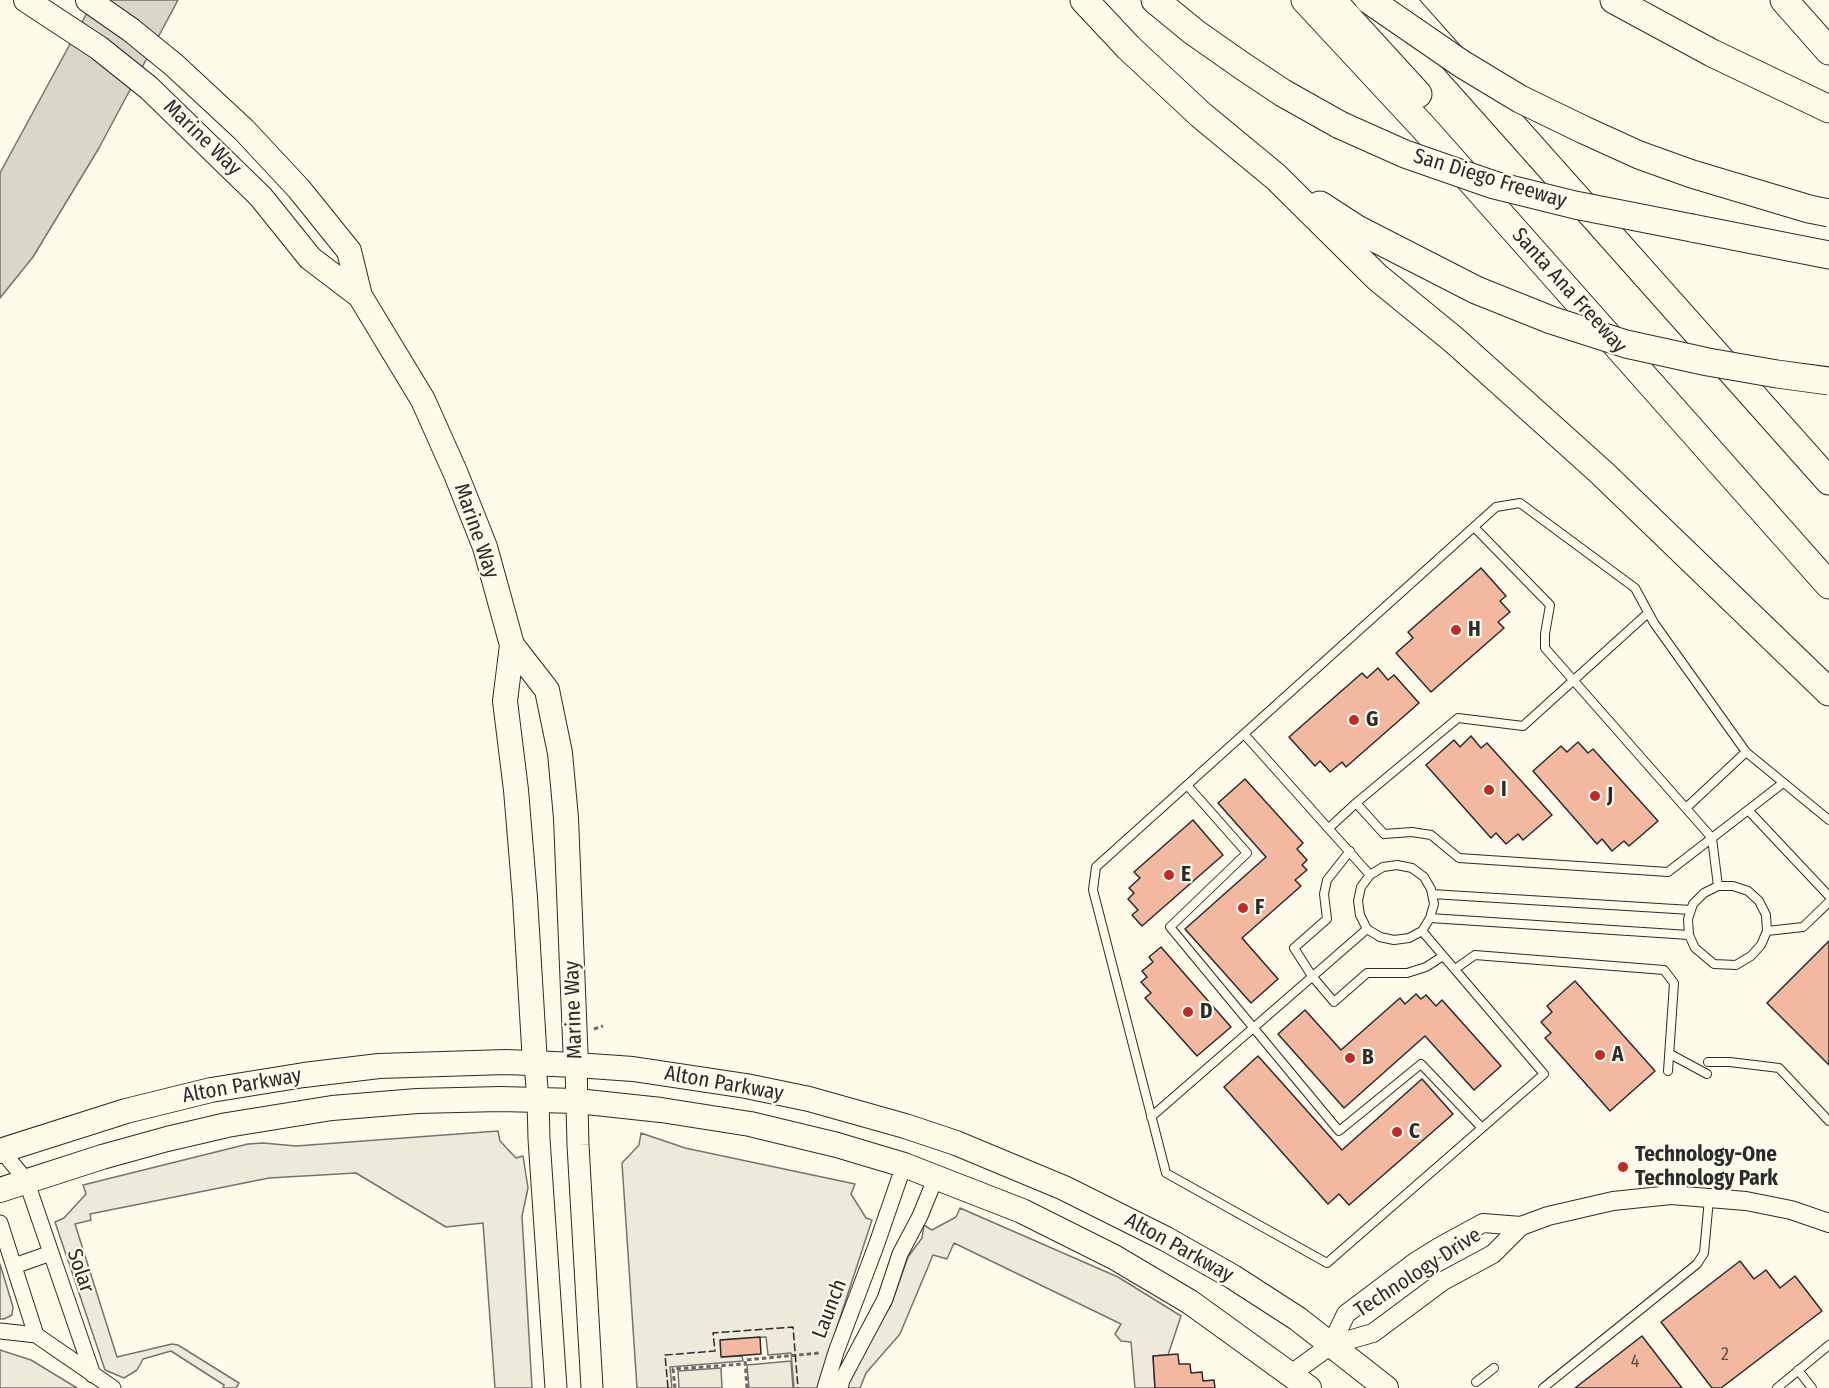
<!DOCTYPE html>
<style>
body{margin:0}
canvas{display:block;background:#fdfbea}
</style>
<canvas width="1829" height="1388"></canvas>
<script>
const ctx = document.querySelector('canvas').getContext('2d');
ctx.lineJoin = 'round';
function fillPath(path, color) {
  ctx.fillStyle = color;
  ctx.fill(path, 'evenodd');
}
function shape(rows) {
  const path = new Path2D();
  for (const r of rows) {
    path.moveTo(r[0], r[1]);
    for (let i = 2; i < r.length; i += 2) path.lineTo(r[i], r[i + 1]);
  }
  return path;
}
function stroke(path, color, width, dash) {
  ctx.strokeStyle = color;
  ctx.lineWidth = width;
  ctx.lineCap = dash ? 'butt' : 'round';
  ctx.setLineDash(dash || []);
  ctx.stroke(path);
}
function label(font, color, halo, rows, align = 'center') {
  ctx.font = font + ' "Fira Sans Condensed",sans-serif';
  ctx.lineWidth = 4.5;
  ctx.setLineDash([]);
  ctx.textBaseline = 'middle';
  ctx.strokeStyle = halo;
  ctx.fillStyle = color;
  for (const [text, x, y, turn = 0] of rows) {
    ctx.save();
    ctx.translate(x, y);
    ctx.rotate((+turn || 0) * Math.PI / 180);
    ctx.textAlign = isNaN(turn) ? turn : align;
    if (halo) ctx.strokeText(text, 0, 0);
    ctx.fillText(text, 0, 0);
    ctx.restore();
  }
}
const green = shape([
 [498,1131,500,1141,516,1158,523,1156,528,1188,522,1216,532,1388,495,1388,483,1223,446,1227,356,1173,269,1178,90,1214,91,1220,75,1224,117,1357,172,1344,178,1345,239,1383,236,1388,223,1388,224,1385,171,1351,143,1359,137,1370,124,1378,105,1370,55,1222,64,1218,86,1194,83,1185,248,1144,263,1143,296,1146,498,1131],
 [641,1133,685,1148,855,1184,851,1194,866,1218,872,1220,817,1388,794,1388,791,1353,768,1355,766,1337,721,1340,722,1357,742,1356,743,1361,670,1367,672,1388,637,1388,622,1163,639,1145,641,1133],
 [960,1208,1118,1277,1181,1316,1168,1355,1153,1356,1155,1388,1135,1388,1131,1342,1121,1341,1115,1334,1121,1324,954,1243,947,1259,933,1255,900,1334,866,1373,860,1388,842,1388,850,1369,891,1305,908,1257,922,1238,924,1225,932,1230,956,1217,960,1208],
 [0,1264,13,1307,12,1315,4,1319,0,1319,0,1264],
 [0,1350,31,1360,77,1388,0,1388,0,1350],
 [791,1361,793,1388,749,1388,747,1365,791,1361],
 [721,1368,722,1388,679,1388,678,1371,721,1368]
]);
const water = shape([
 [94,0,178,0,99,148,33,257,0,298,0,173,94,0]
]);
const building = shape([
 [1481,568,1506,596,1500,601,1510,612,1498,622,1504,628,1431,692,1396,653,1413,638,1408,632,1481,568],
 [1378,668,1388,680,1394,675,1419,703,1346,767,1342,762,1330,772,1320,761,1315,766,1289,737,1362,673,1367,678,1378,668],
 [1471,736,1481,748,1487,743,1552,815,1523,840,1518,834,1506,844,1496,833,1491,838,1426,765,1454,740,1460,747,1471,736],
 [1578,742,1588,753,1593,749,1658,821,1629,846,1624,841,1612,851,1602,839,1597,844,1533,771,1561,746,1567,752,1578,742],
 [1245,779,1303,843,1297,849,1307,860,1302,865,1307,870,1295,880,1301,886,1242,938,1278,979,1251,1003,1185,929,1266,857,1218,803,1245,779],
 [1193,820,1223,855,1142,926,1132,915,1138,910,1128,899,1134,893,1129,888,1140,878,1134,872,1193,820],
 [1829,941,1829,1065,1767,1003,1829,941],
 [1161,947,1231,1027,1197,1056,1145,998,1151,993,1141,982,1147,977,1142,971,1153,962,1149,957,1161,947],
 [1575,981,1655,1071,1610,1111,1545,1038,1551,1033,1541,1022,1552,1012,1547,1006,1575,981],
 [1416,994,1421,999,1426,995,1436,1006,1442,1000,1501,1066,1474,1090,1425,1036,1344,1108,1278,1034,1305,1010,1341,1050,1400,998,1405,1004,1416,994],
 [1258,1056,1342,1150,1422,1079,1453,1114,1349,1205,1339,1194,1328,1204,1224,1087,1258,1056],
 [1740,1261,1754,1279,1766,1270,1780,1288,1795,1276,1822,1311,1721,1388,1712,1388,1661,1322,1740,1261],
 [1642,1336,1682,1388,1575,1388,1642,1336],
 [760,1337,761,1354,721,1357,720,1340,760,1337],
 [1178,1354,1179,1364,1190,1364,1191,1373,1202,1372,1203,1381,1214,1380,1215,1388,1155,1388,1153,1356,1178,1354]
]);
const path = shape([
 [594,1029,603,1026],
 [675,1388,673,1369,745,1364],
 [747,1388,745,1360,819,1353]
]);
const service = shape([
 [1474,527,1550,605,1545,634,1545,648,1712,838,1718,886],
 [1244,734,1370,875],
 [1187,785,1247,853,1170,927,1339,1131,1421,1064,1482,1128],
 [1356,803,1384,834,1412,832,1431,835,1459,858,1668,872,1783,783],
 [1686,808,1746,752],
 [1748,810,1829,896],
 [1329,828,1356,803,1458,718,1523,726,1648,613],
 [1350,851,1327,880,1324,894,1327,919,1294,948,1312,976,1334,1002,1367,973,1407,973,1426,967,1443,956],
 [1397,865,1412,868,1424,877,1431,889,1434,904,1430,918,1422,931,1409,938,1394,940,1380,937,1367,929,1360,915,1358,901,1361,887,1370,875,1383,867,1397,865],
 [1718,886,1733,886,1748,891,1759,901,1766,915,1767,931,1761,945,1751,956,1736,965,1714,964,1695,948,1689,935,1688,919,1693,904,1704,893,1718,886],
 [1432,894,1691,910],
 [1430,918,1689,935],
 [1422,931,1544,1074,1327,1263,1166,1173,1093,890,1096,867,1496,507,1520,503,1635,588,1654,623,1746,752,1829,820],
 [1767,931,1803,927,1829,902],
 [1455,969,1475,955,1664,970,1674,983,1668,1071],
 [1670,1054,1707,1074],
 [1708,1062,1730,1062,1779,1068,1829,1121],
 [1151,1117,1367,929],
 [1798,1370,1812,1388],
 [1476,1382,1494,1368],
 [1543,1388,1697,1264,1704,1253,1709,1199],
 [1777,1388,1829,1345]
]);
const minor = shape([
 [1,1150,26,1180,93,1375],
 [0,1223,36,1335],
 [14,1266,51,1253],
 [0,1331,36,1335,113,1388],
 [825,1388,836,1352,876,1246,904,1165],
 [840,1388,842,1380,885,1299,900,1254,920,1216,936,1177]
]);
const tertiary = shape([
 [1331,1345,1346,1314,1415,1262,1439,1247,1483,1223,1521,1226],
 [1291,1374,1331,1345,1373,1333,1443,1281,1493,1254,1521,1226,1548,1216,1613,1201,1671,1195,1746,1201,1791,1210,1829,1223]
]);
const secondary = shape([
 [535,1063,538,1100,539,1139,556,1388],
 [576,1065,578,1145,592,1388]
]);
const primary = shape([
 [26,0,99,48,149,88,261,197,310,258,360,296],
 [88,0,131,30,174,65,244,130,299,189,349,251,360,296,423,400,456,474,485,547,512,645,505,701,516,790,525,898,535,1063],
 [512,645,547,690,560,753,566,818,576,1065],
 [0,1151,126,1111,211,1090,304,1075,379,1066,506,1062,576,1065,633,1069,746,1086,809,1099,905,1126,956,1143,1064,1188,1166,1239,1233,1277,1298,1319,1386,1388],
 [0,1190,102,1157,167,1139,227,1125,332,1108,417,1101,500,1099,577,1101,661,1110,750,1124,837,1145,904,1165,1022,1211,1114,1257,1190,1302,1309,1388]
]);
const motorway = shape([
 [1084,0,1129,48,1201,115,1276,177,1377,277,1454,340,1602,473,1829,692],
 [1155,0,1194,32,1241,65,1283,93,1340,125],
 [1305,0,1424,128,1829,585],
 [1332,0,1418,94],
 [1401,0,1829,481],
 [1614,0,1712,53,1829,109],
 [1784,0,1829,51],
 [1320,205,1357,229,1476,290],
 [1692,228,1829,255]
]);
const motorwayBridge = shape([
 [1369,0,1462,64,1520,99,1584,130,1639,155,1692,174,1809,209,1829,213],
 [1340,125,1405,154,1494,185,1575,205,1692,228],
 [1476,290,1551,320,1626,344,1708,362,1777,374,1829,381]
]);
const fence = shape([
 [668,1388,665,1355,715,1351,713,1333,793,1327,798,1388]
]);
const markers = [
 [1456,630,6,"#c62828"],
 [1354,720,6,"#c62828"],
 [1489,790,6,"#c62828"],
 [1595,796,6,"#c62828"],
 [1169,875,6,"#c62828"],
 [1243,908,6,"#c62828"],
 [1188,1012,6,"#c62828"],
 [1600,1055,6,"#c62828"],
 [1350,1058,6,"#c62828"],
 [1397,1132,6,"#c62828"],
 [1623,1167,6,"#c62828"]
];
const numberNames = [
 ["2",1725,1355],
 ["4",1635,1362]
];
const streetNames = [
 ["Marine Way",202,138,44],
 ["San Diego Freeway",1490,179,17],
 ["Santa Ana Freeway",1569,291,48],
 ["Marine Way",476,531,71],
 ["Marine Way",574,1010,-92],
 ["Alton Parkway",724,1084,10],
 ["Alton Parkway",242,1086,-10],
 ["Alton Parkway",1179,1248,29],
 ["Solar",80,1271,71],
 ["Technology Drive",1418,1273,-33],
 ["Launch",830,1309,-69]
];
const poiNames = [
 ["H",1468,630],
 ["G",1366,720],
 ["I",1501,790],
 ["J",1607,796],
 ["E",1181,875],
 ["F",1255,908],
 ["D",1200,1012],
 ["A",1612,1055],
 ["B",1362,1058],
 ["C",1409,1132],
 ["Technology-One",1635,1155],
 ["Technology Park",1635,1179]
];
fillPath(green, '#ecebdb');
stroke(green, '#74746e', 1.5);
fillPath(water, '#d8d7c9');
stroke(water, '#74746e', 1.5);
fillPath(building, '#f2b8a0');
stroke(building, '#2b2b2b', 1.5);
stroke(service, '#2b2b2b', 10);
stroke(minor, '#2b2b2b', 17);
stroke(tertiary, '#2b2b2b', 20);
stroke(secondary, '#2b2b2b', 23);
stroke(primary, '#2b2b2b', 26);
stroke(motorway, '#2b2b2b', 29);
stroke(path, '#6a6964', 3, [4.5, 3]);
stroke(service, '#fdfbea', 8);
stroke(minor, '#fdfbea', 15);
stroke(tertiary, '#fdfbea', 18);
stroke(secondary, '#fdfbea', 21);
stroke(primary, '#fdfbea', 24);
stroke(motorway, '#fdfbea', 27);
stroke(motorwayBridge, '#2b2b2b', 29, []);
stroke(motorwayBridge, '#fdfbea', 27);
stroke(fence, '#2b2b2b', 1.5, [8, 3]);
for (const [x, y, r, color] of markers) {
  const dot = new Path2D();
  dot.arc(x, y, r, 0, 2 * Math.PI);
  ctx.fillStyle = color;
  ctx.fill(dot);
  stroke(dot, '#fdfbea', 2);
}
label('18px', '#5d4e48', null, numberNames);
label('21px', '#2b2b2b', '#fdfbea', streetNames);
label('bold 21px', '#2b2b2b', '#fdfbea', poiNames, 'left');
</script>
